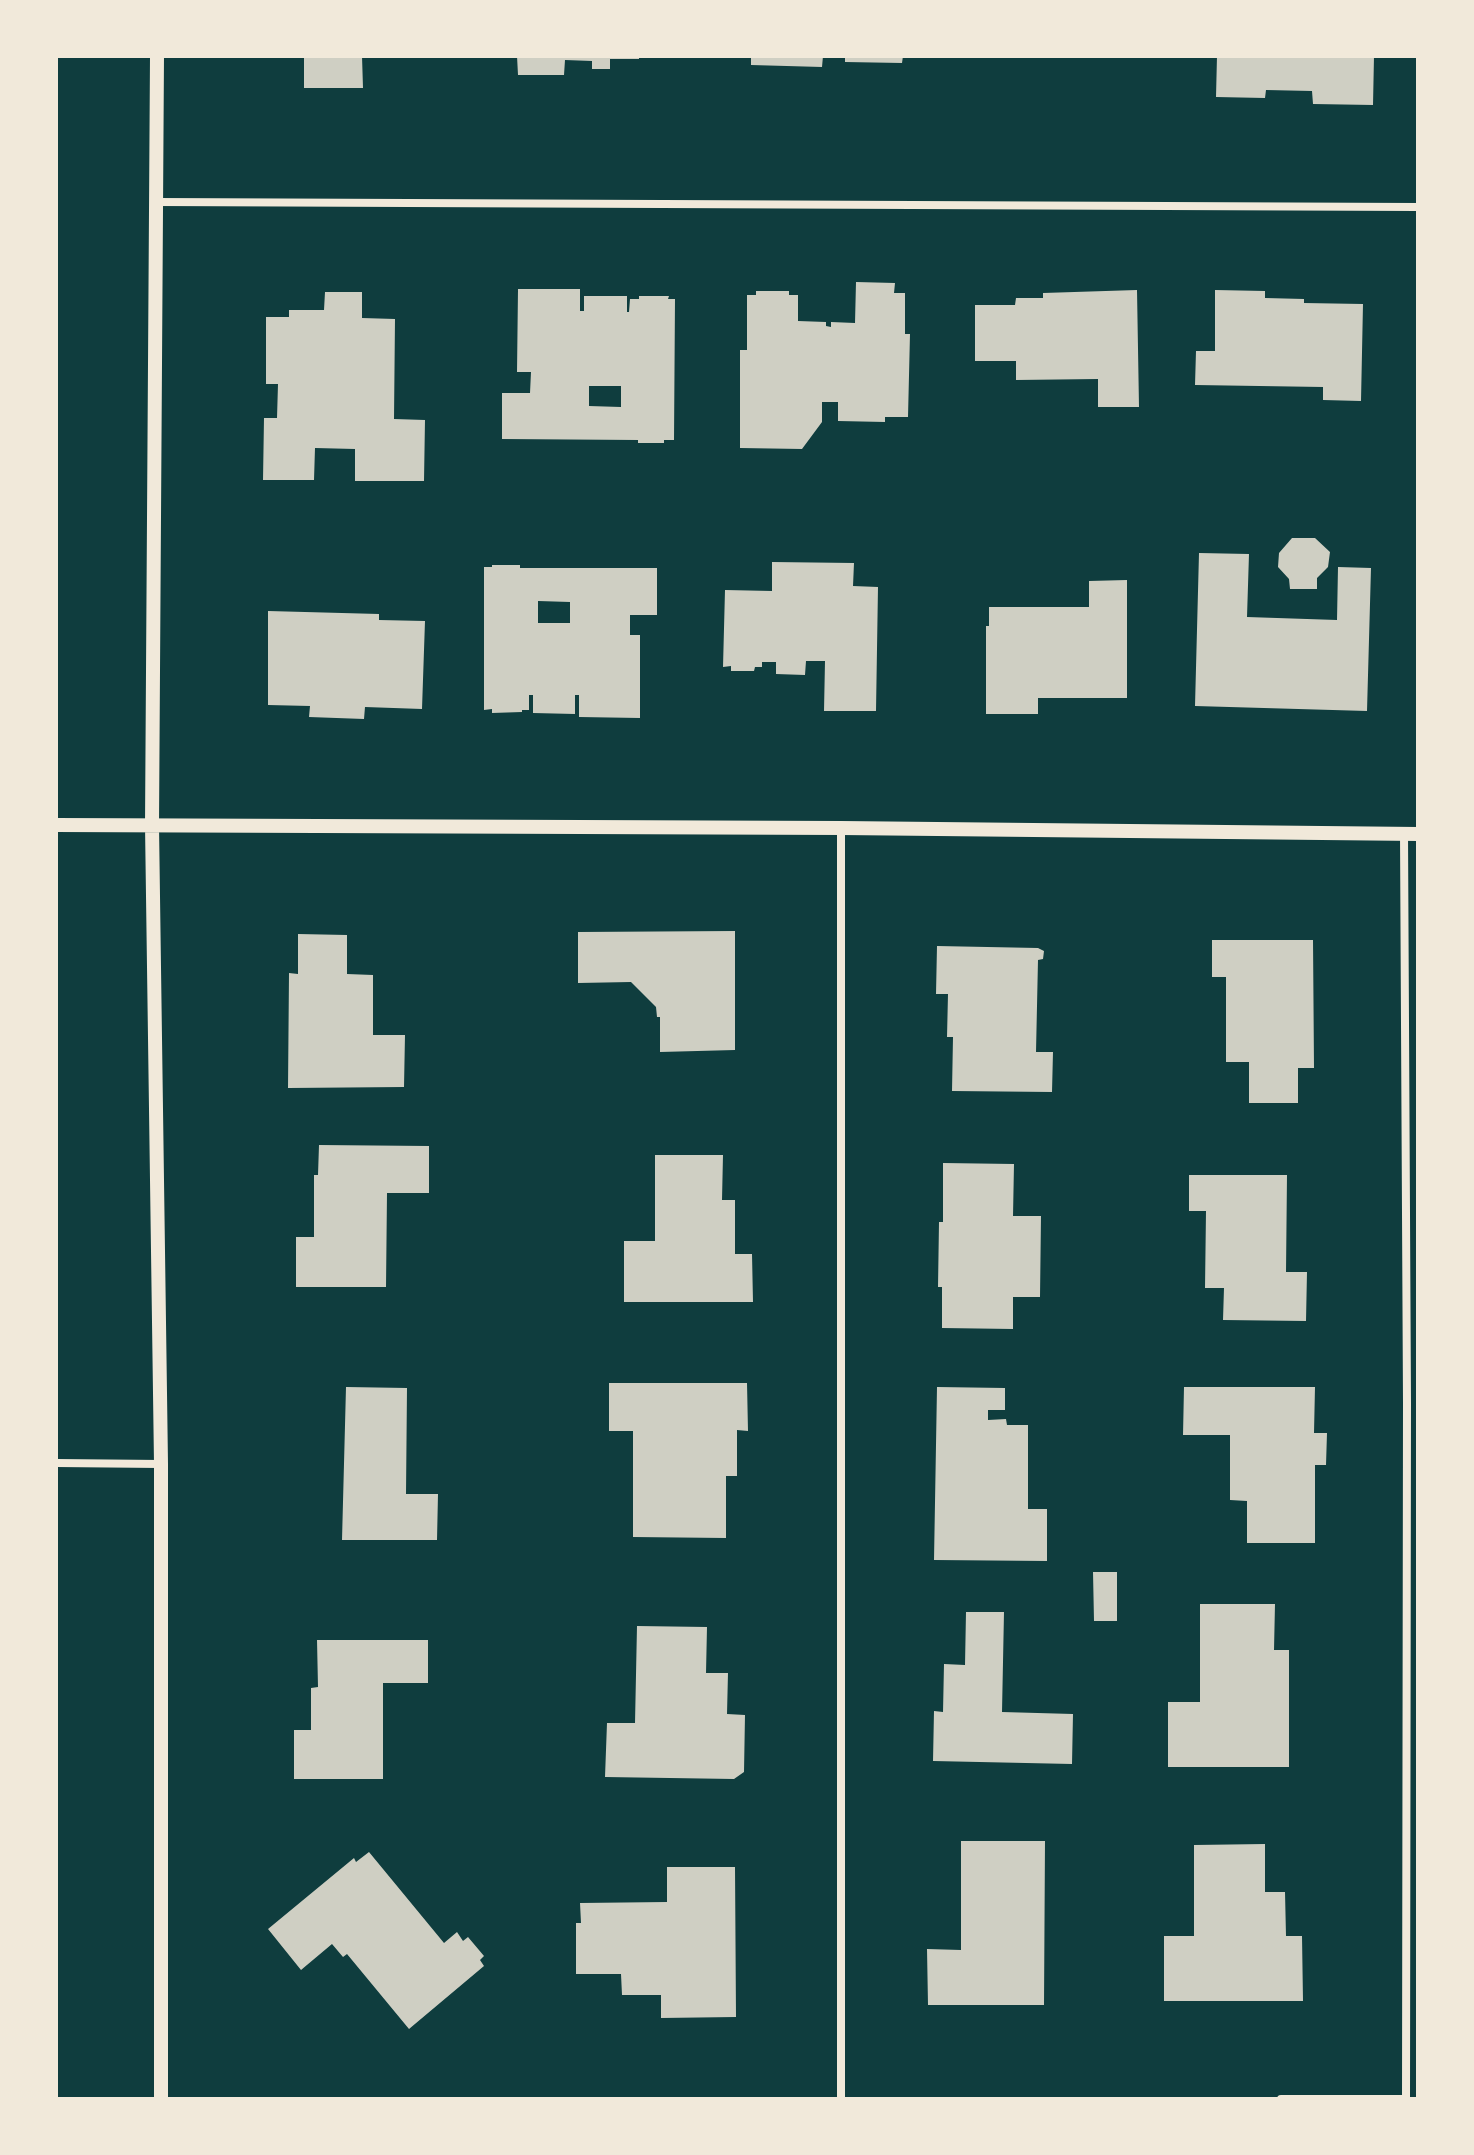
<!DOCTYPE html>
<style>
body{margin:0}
#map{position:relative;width:1474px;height:2155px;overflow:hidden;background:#0f3d3e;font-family:Karla,sans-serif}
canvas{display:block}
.frame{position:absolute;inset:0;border:58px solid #f1e9da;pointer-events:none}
</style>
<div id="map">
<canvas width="1474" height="2155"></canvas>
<div class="frame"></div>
</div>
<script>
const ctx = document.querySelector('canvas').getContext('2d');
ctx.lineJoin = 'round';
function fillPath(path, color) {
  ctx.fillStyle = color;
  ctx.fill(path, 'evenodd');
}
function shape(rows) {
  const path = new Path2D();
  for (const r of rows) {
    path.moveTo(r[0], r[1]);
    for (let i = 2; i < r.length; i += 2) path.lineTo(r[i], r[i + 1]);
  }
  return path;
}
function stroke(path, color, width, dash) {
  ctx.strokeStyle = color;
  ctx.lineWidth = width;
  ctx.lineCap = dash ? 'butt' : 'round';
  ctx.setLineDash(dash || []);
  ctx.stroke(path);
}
const building = shape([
 [304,56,362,56,363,88,304,88],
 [517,56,639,56,639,59,610,59,610,69,592,69,592,61,565,60,564,75,518,75],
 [751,56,823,56,822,67,751,65],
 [845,56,903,56,902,63,845,62],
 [1217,56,1374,56,1373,105,1313,104,1312,91,1266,90,1265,98,1216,97],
 [856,282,895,283,894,293,905,293,905,334,910,334,908,417,885,417,885,422,838,421,838,402,822,402,822,422,802,449,740,448,740,350,747,350,747,295,756,295,756,291,789,291,789,295,798,295,798,321,826,322,826,326,831,327,831,322,855,323],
 [518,289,580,289,580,311,584,311,584,296,627,296,627,312,629,312,630,299,639,299,639,296,669,296,668,299,675,299,674,440,664,440,664,443,638,443,638,440,502,439,502,393,530,393,531,372,517,372],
 [589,386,621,386,621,407,589,406],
 [1137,290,1139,407,1098,407,1098,379,1016,380,1016,361,975,361,975,305,1015,305,1016,298,1043,298,1043,293],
 [1215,290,1265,291,1265,298,1304,299,1304,303,1363,304,1361,401,1323,400,1323,387,1195,385,1196,351,1215,351],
 [325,292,362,292,362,318,395,319,394,419,425,420,424,481,355,481,355,449,315,448,314,480,263,480,264,418,277,418,278,384,266,384,266,317,289,317,289,310,324,310],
 [1292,538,1315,538,1330,552,1328,567,1317,578,1317,589,1290,589,1289,579,1278,567,1279,553],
 [1199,553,1249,554,1247,617,1337,620,1338,567,1371,568,1367,711,1195,706],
 [772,562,854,563,853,586,878,587,876,711,824,711,825,661,806,661,805,675,776,674,776,662,762,662,762,667,755,667,754,671,731,671,731,666,723,667,725,590,772,591],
 [492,565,520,565,520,568,657,568,657,615,630,615,630,635,640,635,640,718,579,717,579,695,575,695,575,714,533,713,533,695,529,695,529,710,522,710,522,712,492,713,492,709,484,710,484,567,492,567],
 [538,601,570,602,570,623,538,623],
 [1127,580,1127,698,1038,698,1038,714,986,714,986,626,989,626,989,607,1089,607,1089,581],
 [268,611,379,614,379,620,425,621,422,709,365,707,364,719,309,717,310,706,268,705],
 [735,931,735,1050,660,1052,660,1017,657,1017,656,1007,631,982,578,983,578,932],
 [298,934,347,935,347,974,373,975,373,1035,405,1035,404,1087,288,1088,289,973,298,974],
 [1212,940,1313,940,1314,1068,1298,1068,1298,1103,1249,1103,1249,1062,1226,1062,1226,977,1212,977],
 [937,946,1038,948,1044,951,1043,959,1038,960,1036,1052,1053,1052,1052,1092,952,1091,953,1037,947,1037,948,994,936,994],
 [319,1145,429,1146,429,1193,387,1193,386,1287,296,1287,296,1237,314,1237,314,1175,318,1175],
 [655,1155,723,1155,722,1200,735,1200,735,1254,752,1254,753,1302,624,1302,624,1241,655,1241],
 [943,1163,1014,1164,1013,1216,1041,1216,1040,1297,1013,1297,1013,1329,942,1328,942,1287,938,1287,939,1222,943,1222],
 [1189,1175,1287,1175,1286,1272,1307,1272,1306,1321,1223,1320,1224,1288,1205,1288,1206,1211,1189,1211],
 [609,1383,747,1383,748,1431,737,1430,737,1476,726,1476,726,1538,633,1537,633,1431,609,1431],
 [346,1387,407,1388,406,1494,438,1494,437,1540,342,1540],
 [937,1387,1005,1388,1005,1410,988,1410,988,1420,1006,1419,1007,1425,1028,1425,1028,1509,1047,1509,1047,1561,934,1560],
 [1184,1387,1315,1387,1314,1433,1327,1433,1326,1465,1315,1465,1315,1543,1247,1543,1247,1501,1230,1500,1230,1435,1183,1435],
 [1093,1572,1117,1572,1117,1621,1094,1621],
 [1200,1604,1275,1604,1274,1650,1289,1650,1289,1767,1168,1767,1168,1702,1200,1702],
 [966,1612,1004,1612,1002,1712,1073,1714,1072,1764,933,1761,934,1711,943,1712,944,1664,965,1665],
 [637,1626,707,1627,706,1673,728,1673,727,1714,745,1715,744,1772,734,1779,605,1777,607,1723,635,1723],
 [317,1640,428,1640,428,1683,383,1683,383,1779,294,1779,294,1730,311,1730,311,1688,318,1687],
 [961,1841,1045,1841,1044,2005,928,2005,927,1949,961,1950],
 [1265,1844,1265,1892,1285,1892,1286,1936,1302,1936,1303,2001,1164,2001,1164,1936,1194,1936,1194,1845],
 [369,1852,444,1943,457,1932,463,1941,468,1937,484,1956,480,1960,484,1966,409,2029,347,1954,343,1957,332,1944,301,1970,268,1929,354,1858,356,1862],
 [667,1867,735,1867,736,2017,661,2018,661,1995,622,1995,621,1974,576,1974,576,1923,581,1923,580,1903,667,1902]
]);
const minor = shape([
 [156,202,1418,207],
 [1404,834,1407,1403,1406,2099],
 [56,1463,161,1464],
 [841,2099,841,828],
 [1281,2099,1406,2099]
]);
const tertiary = shape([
 [157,56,152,825,161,1464,161,2099],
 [56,825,841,828,1418,834]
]);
fillPath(building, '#cfcfc3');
stroke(minor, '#f1e9da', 8);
stroke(tertiary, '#f1e9da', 14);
</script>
